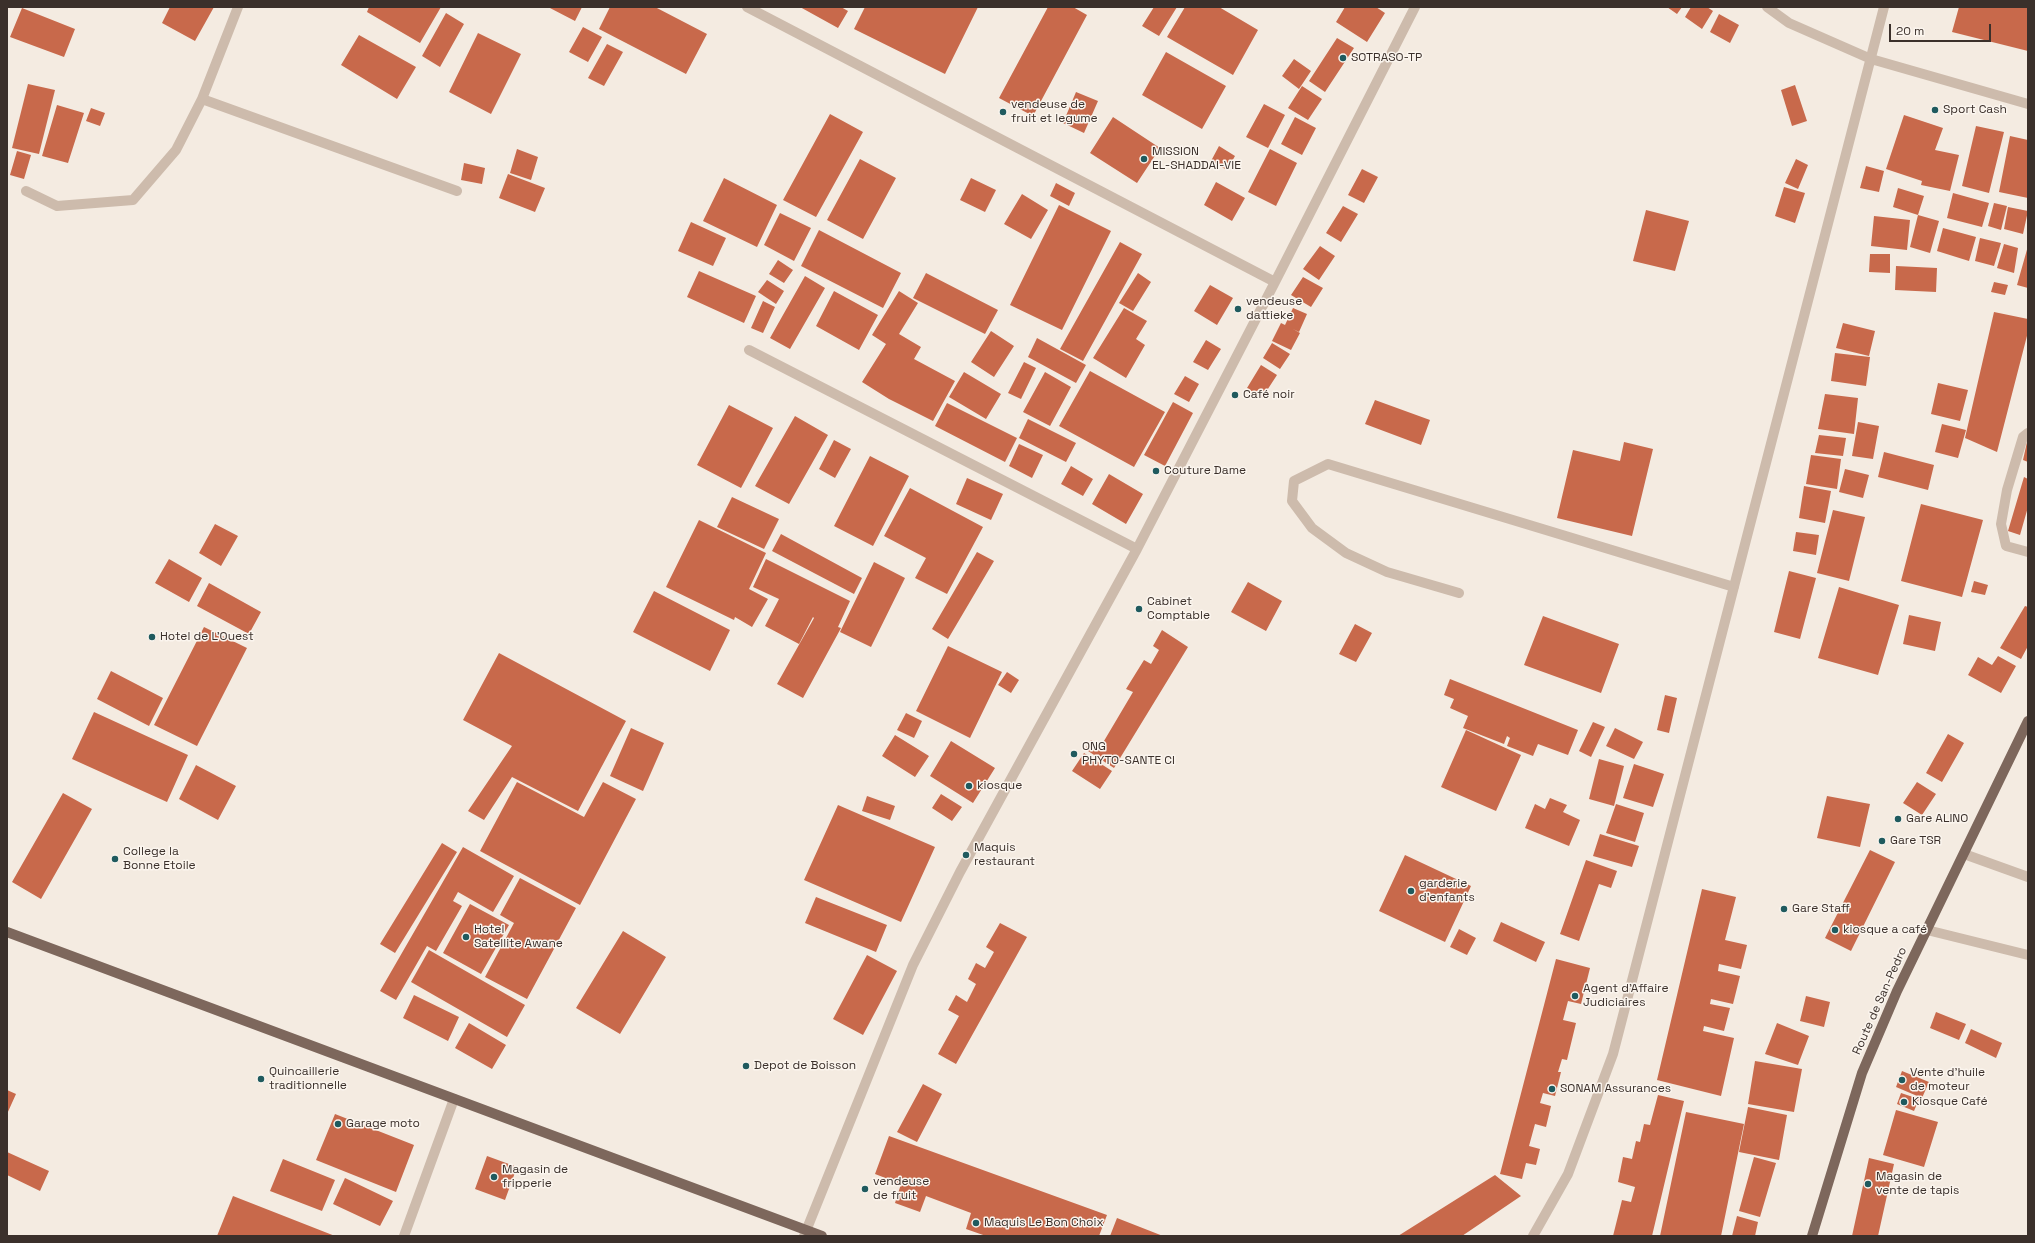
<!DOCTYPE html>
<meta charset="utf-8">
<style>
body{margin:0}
#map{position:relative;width:2035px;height:1243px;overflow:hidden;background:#f4ebe1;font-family:"Space Grotesk",sans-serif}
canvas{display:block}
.frame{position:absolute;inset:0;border:8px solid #3b302b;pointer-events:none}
.scale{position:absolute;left:1889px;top:24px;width:102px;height:18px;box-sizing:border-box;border:2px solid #3b302b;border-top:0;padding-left:5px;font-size:12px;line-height:14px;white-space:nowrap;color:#3b302b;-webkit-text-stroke:3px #fbf5ee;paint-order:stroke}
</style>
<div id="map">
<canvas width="2035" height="1243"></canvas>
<div class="frame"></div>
<div class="scale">20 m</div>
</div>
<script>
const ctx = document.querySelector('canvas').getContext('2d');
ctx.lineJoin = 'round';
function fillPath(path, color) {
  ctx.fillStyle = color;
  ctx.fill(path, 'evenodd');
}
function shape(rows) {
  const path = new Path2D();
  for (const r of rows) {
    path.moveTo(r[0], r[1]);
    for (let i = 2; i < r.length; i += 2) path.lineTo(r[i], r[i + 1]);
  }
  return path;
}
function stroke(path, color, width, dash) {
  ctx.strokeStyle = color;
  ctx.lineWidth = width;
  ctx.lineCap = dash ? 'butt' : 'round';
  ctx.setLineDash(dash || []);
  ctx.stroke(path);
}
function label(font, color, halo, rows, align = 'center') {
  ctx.font = font + ' "Space Grotesk",sans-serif';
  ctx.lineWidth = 3;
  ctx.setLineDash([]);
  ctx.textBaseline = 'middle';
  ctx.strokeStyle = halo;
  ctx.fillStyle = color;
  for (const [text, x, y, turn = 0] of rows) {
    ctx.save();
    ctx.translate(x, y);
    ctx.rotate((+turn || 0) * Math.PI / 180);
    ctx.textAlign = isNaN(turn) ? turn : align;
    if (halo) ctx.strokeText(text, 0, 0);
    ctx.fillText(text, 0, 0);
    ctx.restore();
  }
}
const building = shape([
 [170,7,214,7,195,41,162,23],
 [369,7,441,7,420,43,367,12],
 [548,7,582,7,575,21],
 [610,7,655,7,707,34,686,74,599,29],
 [800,7,841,7,848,11,838,28],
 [865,7,978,7,945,74,854,29],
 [1048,7,1073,7,1087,15,1033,116,999,98],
 [1154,7,1177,7,1159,36,1142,26],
 [1185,7,1219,7,1258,30,1233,75,1167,37],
 [1345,7,1376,7,1385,13,1367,42,1336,22],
 [1667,7,1682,7,1677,14],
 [1691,7,1707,7,1713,11,1702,29,1685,17],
 [1959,7,2028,7,2028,51,1952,32],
 [22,8,75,29,64,57,10,37],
 [446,13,464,24,440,67,422,56],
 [1719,14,1739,25,1730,43,1710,32],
 [583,27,602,37,588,62,569,52],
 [478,33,521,54,491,114,449,92],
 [359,35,416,67,397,99,341,65],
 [1337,38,1354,48,1325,92,1309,81],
 [607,44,623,52,604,86,588,78],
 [1166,52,1226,86,1202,129,1142,95],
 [1294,59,1311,71,1299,89,1282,76],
 [28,84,55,90,39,154,12,148],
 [1795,85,1807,121,1792,126,1781,90],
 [1302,86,1322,99,1308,120,1288,108],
 [1076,92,1098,101,1084,133,1063,123],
 [1264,104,1285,115,1268,148,1246,137],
 [57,105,84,113,68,163,42,156],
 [91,108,105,113,100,126,86,121],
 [830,114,863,132,816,217,783,200],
 [1904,115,1943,128,1935,150,1959,155,1950,191,1921,185,1922,181,1886,169],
 [1113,117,1160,148,1137,183,1090,153],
 [1295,117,1316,128,1302,155,1281,144],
 [1976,126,2004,132,1989,193,1962,186],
 [2010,136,2028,140,2028,198,1999,192],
 [1219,146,1235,156,1227,170,1211,161],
 [517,149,538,157,531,180,510,173],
 [1270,149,1297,163,1276,206,1248,192],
 [17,151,31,155,24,179,10,175],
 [860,159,896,178,863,239,827,220],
 [1796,159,1808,165,1798,189,1785,183],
 [464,163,485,168,482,184,461,180],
 [1866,166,1884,171,1879,192,1860,188],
 [1362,169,1378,177,1364,203,1348,195],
 [508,174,545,188,535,212,499,198],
 [724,178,777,205,757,247,703,221],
 [971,178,996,190,985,212,960,200],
 [1216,182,1245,198,1232,221,1204,205],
 [1056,183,1075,193,1069,206,1050,196],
 [1784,187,1805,193,1795,223,1775,216],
 [1898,188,1924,196,1918,215,1893,207],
 [1953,193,1989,203,1982,227,1947,218],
 [1022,194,1048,210,1031,239,1004,224],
 [1994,203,2007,206,2001,230,1988,226],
 [1059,205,1111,231,1062,330,1010,305],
 [1343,206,1358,214,1341,242,1326,233],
 [2008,207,2028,211,2023,234,2004,229],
 [1646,210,1689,221,1675,271,1633,261],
 [780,213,811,228,794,261,764,245],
 [1918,215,1939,221,1930,253,1910,247],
 [1874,216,1910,220,1907,250,1871,246],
 [691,222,726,238,713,266,678,251],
 [1943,228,1976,237,1969,261,1937,251],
 [819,230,901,273,883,308,801,266],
 [1980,238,2001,243,1994,266,1975,261],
 [1120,242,1142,254,1083,361,1060,349],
 [2004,244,2018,248,2014,273,1997,268],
 [1320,246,1335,256,1319,280,1303,269],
 [2028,246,2028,288,2017,285],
 [1870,254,1890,254,1890,273,1869,272],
 [778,260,793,270,784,283,769,274],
 [1896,266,1937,268,1936,292,1895,290],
 [699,271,756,296,744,323,687,297],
 [926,273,998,310,985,334,913,298],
 [1138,273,1151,282,1133,311,1119,303],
 [805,276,825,288,790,349,770,338],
 [1303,277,1323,288,1311,307,1291,295],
 [767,280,784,291,776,304,758,292],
 [1994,282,2008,285,2005,295,1991,292],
 [1210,285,1233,298,1217,325,1194,311],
 [834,291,878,315,859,350,816,326],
 [899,291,918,303,899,334,921,347,914,359,955,381,933,421,889,399,862,382,886,344,872,335],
 [763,301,775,307,763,333,751,328],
 [1124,308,1147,321,1136,339,1145,345,1126,378,1093,358],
 [1293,308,1307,314,1299,332,1293,329,1300,333,1291,350,1272,341,1281,323,1285,325],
 [1994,312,2028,319,2028,332,1997,452,1965,438],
 [1843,323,1875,331,1869,356,1836,348],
 [991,331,1014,346,994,377,971,362],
 [1037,338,1086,365,1076,383,1028,357],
 [1206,340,1221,349,1208,370,1193,362],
 [1272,343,1290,354,1280,369,1263,358],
 [1835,353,1870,357,1866,386,1831,381],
 [1024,362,1036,368,1021,399,1008,393],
 [1261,365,1277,375,1262,398,1247,388],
 [1090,371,1165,412,1134,467,1059,426],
 [964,372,1001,394,986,419,949,397],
 [1045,372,1071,387,1050,426,1023,412],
 [1185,376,1199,384,1189,402,1174,394],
 [1938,383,1968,390,1960,421,1931,414],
 [1825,394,1858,398,1854,434,1818,429],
 [1375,400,1430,420,1421,445,1365,424],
 [1173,402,1193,413,1165,466,1144,455],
 [947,403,1017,438,1005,462,935,426],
 [729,405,773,428,741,488,697,465],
 [795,416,828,435,789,504,755,486],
 [1028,419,1076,443,1066,462,1019,438],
 [1858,422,1879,426,1873,459,1852,456],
 [1942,424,1966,430,1958,458,1935,452],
 [1819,435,1846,438,1843,456,1815,453],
 [834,440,851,449,835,478,819,469],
 [1624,442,1653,449,1632,536,1557,518,1573,450,1620,461],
 [2027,442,2028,442,2028,462,2023,460],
 [1019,444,1043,455,1032,478,1009,466],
 [1884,452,1934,465,1928,490,1878,477],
 [1811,455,1841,459,1837,489,1806,484],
 [870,456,909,476,873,546,834,526],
 [1071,466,1093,479,1083,496,1061,484],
 [1845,469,1869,475,1863,498,1839,492],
 [1109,474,1143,494,1126,524,1092,504],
 [2024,477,2028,479,2028,507,2020,535,2008,531],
 [967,478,1003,494,991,520,956,504],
 [1804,486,1831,491,1825,523,1799,518],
 [910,488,983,527,947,594,915,578,926,558,884,536],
 [732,497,779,519,764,549,717,527],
 [1921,504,1983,520,1962,597,1901,581],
 [1833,510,1865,517,1849,581,1817,573],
 [699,520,766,553,749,589,768,599,752,627,735,617,734,620,666,587],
 [215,524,238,536,221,566,199,553],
 [1796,532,1819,535,1816,555,1793,551],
 [781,534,862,578,854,594,772,551],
 [977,552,994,561,948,639,932,629],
 [169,559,202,578,189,602,155,583],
 [766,559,850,601,838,627,841,628,803,698,777,684,814,618,813,617,799,644,765,626,779,599,753,587],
 [874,562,905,578,871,647,840,632],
 [1789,571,1816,578,1800,639,1774,632],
 [1974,581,1988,585,1985,595,1971,592],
 [1248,582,1282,601,1266,631,1231,612],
 [209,583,261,612,249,634,197,606],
 [1839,587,1899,605,1878,675,1818,658],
 [654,591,730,630,710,671,633,632],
 [2025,606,2028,607,2028,646,2021,659,2000,648],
 [1909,615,1941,622,1935,651,1903,644],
 [1543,616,1619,644,1601,693,1524,665],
 [1355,624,1372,633,1356,662,1339,654],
 [204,627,247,648,197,746,154,725],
 [1162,630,1188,647,1114,768,1085,749,1091,740,1101,746,1133,692,1126,689,1144,660,1151,664,1159,650,1153,646],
 [948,646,1002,672,970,738,916,711],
 [499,653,626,721,578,811,512,777,484,820,468,811,512,746,463,720],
 [1998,656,2016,666,2001,693,1968,675,1978,657,1992,665],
 [111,671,163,698,149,726,97,699],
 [1007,672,1019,680,1011,693,998,685],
 [1450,679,1578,730,1568,755,1538,744,1533,756,1507,746,1510,738,1507,736,1504,744,1463,728,1468,716,1450,708,1454,699,1444,695],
 [1665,695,1677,698,1669,733,1657,730],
 [94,712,188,755,167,802,72,759],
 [906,713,922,721,914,738,897,730],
 [1593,722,1605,727,1591,757,1579,751],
 [631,728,664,743,643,791,610,776],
 [1615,728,1643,742,1634,759,1606,746],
 [1466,730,1521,755,1496,811,1441,787],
 [1948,734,1964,743,1942,782,1926,773],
 [895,735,929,756,915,777,882,756],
 [951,741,995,768,973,803,930,776],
 [1084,753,1112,771,1100,789,1072,771],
 [1599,759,1624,766,1614,806,1589,799],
 [1634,764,1664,774,1653,807,1623,798],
 [196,765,236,786,218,820,179,799],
 [517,782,584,817,603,782,636,799,580,905,480,851],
 [1917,782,1936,794,1922,815,1903,803],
 [63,793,92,809,41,899,12,882],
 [941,794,962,807,952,821,932,808],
 [867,796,895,806,890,820,862,811],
 [1827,796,1870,804,1860,847,1817,838],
 [1550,798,1567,805,1563,812,1580,820,1569,846,1525,828,1535,804,1545,809],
 [1616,804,1644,813,1635,842,1606,833],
 [838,805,935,847,901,922,804,880],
 [1600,834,1639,846,1632,867,1593,856],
 [442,843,457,852,395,953,380,944],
 [463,847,514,876,493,912,458,892,453,901,462,906,436,951,427,946,396,1000,380,991],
 [1870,850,1895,862,1851,951,1825,938],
 [1405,855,1471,886,1445,942,1379,911],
 [1586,860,1617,871,1611,888,1599,884,1579,941,1560,934],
 [520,878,576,908,527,999,485,977,514,923,500,915],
 [1702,889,1736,897,1725,940,1747,945,1741,969,1719,964,1718,971,1740,976,1733,1004,1711,999,1710,1004,1730,1008,1724,1031,1704,1026,1703,1031,1734,1038,1721,1096,1657,1080],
 [816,897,887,925,876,952,805,923],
 [470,904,509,925,481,974,443,953],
 [1501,922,1545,942,1536,962,1493,941],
 [1000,923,1027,937,956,1064,938,1054,959,1016,948,1010,956,995,967,1002,976,984,968,979,976,963,985,968,994,952,986,947],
 [1459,929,1476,938,1467,955,1450,947],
 [623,931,666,957,620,1034,576,1008],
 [429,950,525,1005,507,1037,411,982],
 [867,955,897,971,863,1035,833,1019],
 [1556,959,1590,968,1581,1004,1568,1001,1563,1020,1576,1023,1567,1060,1562,1059,1558,1072,1561,1072,1555,1096,1543,1093,1540,1103,1551,1106,1546,1127,1535,1124,1529,1146,1540,1149,1536,1165,1526,1163,1522,1179,1500,1174],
 [414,995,459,1017,448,1041,403,1018],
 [1806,996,1830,1002,1824,1027,1800,1021],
 [1936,1012,1966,1024,1959,1040,1930,1028],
 [469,1023,506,1045,492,1069,455,1048],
 [1777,1023,1809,1036,1798,1065,1765,1054],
 [1971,1029,2002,1043,1996,1058,1965,1043],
 [1755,1061,1802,1069,1794,1112,1748,1104],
 [1902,1071,1929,1082,1922,1098,1896,1087],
 [923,1084,942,1094,917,1142,897,1132],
 [7,1090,16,1094,7,1114],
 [1901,1093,1919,1099,1914,1111,1897,1104],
 [1658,1095,1684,1101,1652,1236,1613,1236,1622,1200,1631,1202,1635,1187,1618,1182,1623,1157,1632,1159,1636,1141,1640,1142,1644,1124,1650,1125],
 [1748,1107,1787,1115,1779,1160,1739,1152],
 [1896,1110,1938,1122,1924,1167,1883,1155],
 [1686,1112,1744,1124,1721,1236,1660,1236],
 [335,1114,414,1145,396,1192,316,1160],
 [889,1136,1107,1215,1099,1236,986,1236,966,1229,971,1213,926,1196,920,1212,895,1203,901,1184,875,1174],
 [7,1152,49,1171,40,1191,7,1175],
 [487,1156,517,1167,505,1200,475,1189],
 [1754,1157,1776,1163,1760,1217,1739,1211],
 [1869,1158,1894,1164,1878,1236,1852,1236],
 [283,1159,335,1180,322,1211,270,1191],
 [1495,1175,1521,1196,1462,1236,1398,1236],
 [345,1178,393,1201,380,1226,333,1204],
 [233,1196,335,1236,217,1236],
 [1737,1216,1758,1222,1755,1236,1732,1236],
 [1117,1218,1163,1236,1110,1236]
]);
const minor = shape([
 [747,7,1275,282],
 [1767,7,1789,23,1871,59,2028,104],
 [202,99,457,191],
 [26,191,57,206,133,200,176,150,202,99,238,7],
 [749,350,1137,549],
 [2028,433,2023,437,2007,490,2001,524,2006,546,2028,552],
 [1459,593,1387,572,1346,553,1312,528,1292,501,1294,481,1328,464,1734,587],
 [1964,854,2028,877],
 [1927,930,2028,955],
 [404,1236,454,1099],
 [804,1236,913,965,960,872,1137,549,1275,282,1415,7],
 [1533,1236,1568,1174,1613,1054,1884,7]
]);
const major = shape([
 [7,932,822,1236],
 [1812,1236,1862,1073,1897,991,2028,721]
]);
const markers = [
 [1343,58,4,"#1f5a5e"],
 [1935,110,4,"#1f5a5e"],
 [1003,112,4,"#1f5a5e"],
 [1144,159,4,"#1f5a5e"],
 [1238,309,4,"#1f5a5e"],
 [1235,395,4,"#1f5a5e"],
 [1156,471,4,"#1f5a5e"],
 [1139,609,4,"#1f5a5e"],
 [152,637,4,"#1f5a5e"],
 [1074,754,4,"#1f5a5e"],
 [969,786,4,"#1f5a5e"],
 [1898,819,4,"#1f5a5e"],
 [1882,841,4,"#1f5a5e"],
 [966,855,4,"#1f5a5e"],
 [115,859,4,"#1f5a5e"],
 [1411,891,4,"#1f5a5e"],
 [1784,909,4,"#1f5a5e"],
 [1835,930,4,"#1f5a5e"],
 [466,937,4,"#1f5a5e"],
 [1575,996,4,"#1f5a5e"],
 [746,1066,4,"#1f5a5e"],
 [261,1079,4,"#1f5a5e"],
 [1902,1080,4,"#1f5a5e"],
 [1552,1089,4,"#1f5a5e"],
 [1904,1102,4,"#1f5a5e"],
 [338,1124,4,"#1f5a5e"],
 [494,1177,4,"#1f5a5e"],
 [1868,1184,4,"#1f5a5e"],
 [865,1189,4,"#1f5a5e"],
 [976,1223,4,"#1f5a5e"]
];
const poiNames = [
 ["SOTRASO-TP",1351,58],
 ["vendeuse de",1011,105],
 ["fruit et legume",1011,119],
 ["Sport Cash",1943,110],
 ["MISSION",1152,152],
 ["EL-SHADDAI-VIE",1152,166],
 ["vendeuse",1246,302],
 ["dattieke",1246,316],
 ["Café noir",1243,395],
 ["Couture Dame",1164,471],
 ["Cabinet",1147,602],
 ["Comptable",1147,616],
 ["Hotel de L'Ouest",160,637],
 ["ONG",1082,747],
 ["PHYTO-SANTE CI",1082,761],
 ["kiosque",977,786],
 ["Gare ALINO",1906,819],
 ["Gare TSR",1890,841],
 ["Maquis",974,848],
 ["restaurant",974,862],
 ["College la",123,852],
 ["Bonne Etoile",123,866],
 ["garderie",1419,884],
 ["d'enfants",1419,898],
 ["Gare Staff",1792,909],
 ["Hotel",474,930],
 ["Satellite Awane",474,944],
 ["kiosque a café",1843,930],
 ["Agent d'Affaire",1583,989],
 ["Judiciaires",1583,1003],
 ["Depot de Boisson",754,1066],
 ["Quincaillerie",269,1072],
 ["traditionnelle",269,1086],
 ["Vente d'huile",1910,1073],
 ["de moteur",1910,1087],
 ["SONAM Assurances",1560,1089],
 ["Kiosque Café",1912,1102],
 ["Garage moto",346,1124],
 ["Magasin de",502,1170],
 ["fripperie",502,1184],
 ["Magasin de",1876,1177],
 ["vente de tapis",1876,1191],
 ["vendeuse",873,1182],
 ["de fruit",873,1196],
 ["Maquis Le Bon Choix",984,1223]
];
const streetNames = [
 ["Route de San-Pedro",1880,1001,-66]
];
fillPath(building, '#c8694b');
stroke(minor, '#cdbbac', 10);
stroke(major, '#7d675c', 10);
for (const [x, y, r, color] of markers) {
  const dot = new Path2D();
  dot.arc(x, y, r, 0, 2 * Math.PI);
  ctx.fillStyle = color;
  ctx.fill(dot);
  stroke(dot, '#fbf5ee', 1.5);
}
label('12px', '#3b302b', '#fbf5ee', poiNames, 'left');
label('12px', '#3b302b', '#fbf5ee', streetNames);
</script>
